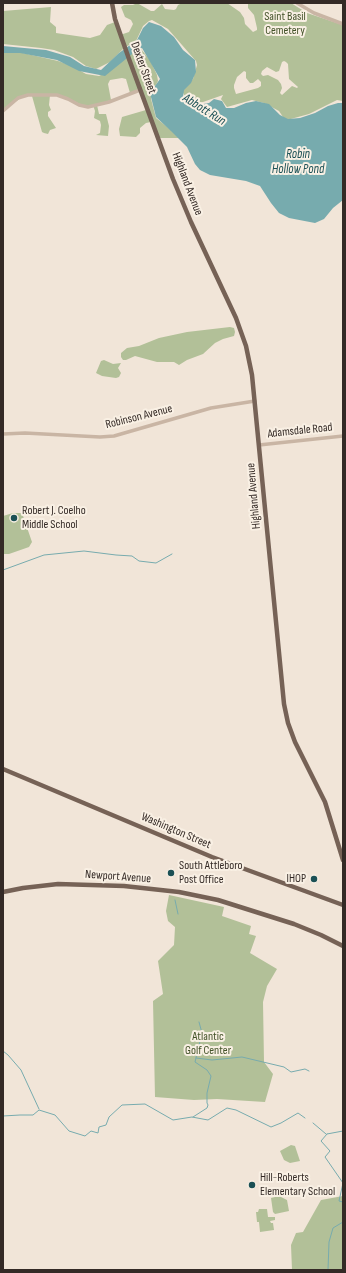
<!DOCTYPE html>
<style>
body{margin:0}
#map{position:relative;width:346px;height:1273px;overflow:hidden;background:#f1e5d8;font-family:"Sofia Sans Condensed",sans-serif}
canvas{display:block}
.frame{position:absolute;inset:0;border:4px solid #342a26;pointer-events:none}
</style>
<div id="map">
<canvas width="346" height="1273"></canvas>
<div class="frame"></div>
</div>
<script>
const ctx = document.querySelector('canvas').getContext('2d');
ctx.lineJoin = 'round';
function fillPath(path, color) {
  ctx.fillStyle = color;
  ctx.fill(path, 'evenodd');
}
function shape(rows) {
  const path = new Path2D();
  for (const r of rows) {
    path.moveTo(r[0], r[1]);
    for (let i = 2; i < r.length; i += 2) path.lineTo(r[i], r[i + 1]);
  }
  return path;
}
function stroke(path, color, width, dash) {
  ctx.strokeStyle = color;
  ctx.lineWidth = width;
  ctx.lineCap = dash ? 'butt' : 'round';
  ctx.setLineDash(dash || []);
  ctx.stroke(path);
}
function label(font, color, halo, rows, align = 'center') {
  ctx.font = font + ' "Sofia Sans Condensed",sans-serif';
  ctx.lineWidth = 4;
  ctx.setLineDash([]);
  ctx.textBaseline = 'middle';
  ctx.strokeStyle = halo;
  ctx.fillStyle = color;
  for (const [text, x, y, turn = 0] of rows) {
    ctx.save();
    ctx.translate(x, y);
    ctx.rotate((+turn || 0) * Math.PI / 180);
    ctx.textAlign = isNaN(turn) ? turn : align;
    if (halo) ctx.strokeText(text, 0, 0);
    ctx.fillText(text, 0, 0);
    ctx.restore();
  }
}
const green = shape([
 [137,3,151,11,154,11,162,4,165,9,174,10,176,9,178,5,182,3,227,3,240,12,244,18,245,24,253,32,257,30,257,28,254,15,248,8,248,3,291,3,307,13,343,25,343,101,337,100,309,114,287,120,285,120,279,111,264,103,252,100,227,107,221,99,223,95,203,102,189,103,182,91,186,84,193,79,197,65,196,61,168,29,152,20,149,21,143,26,136,41,124,48,110,62,96,69,86,66,73,57,54,50,41,48,3,44,3,11,51,7,50,22,56,27,56,33,90,38,100,35,107,25,115,22,120,35,129,32,133,24,131,20,125,17,121,7,124,5,133,5],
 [284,61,286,62,288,64,289,79,298,87,297,88,292,86,282,95,280,93,282,88,281,84,278,80,268,75,263,76,261,74,262,71,267,67,276,72,279,71,282,62],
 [244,71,246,72,246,78,250,83,253,83,258,79,261,82,261,86,258,88,236,94,234,88,234,85,237,77],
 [138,48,141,49,150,60,157,75,158,81,156,85,151,90,151,99,156,118,181,138,156,138,151,122,146,123,140,128,140,133,136,137,120,136,119,129,122,117,146,110,139,90,130,93,126,79,122,78,110,80,108,84,111,100,97,105,99,114,106,114,109,126,108,136,96,135,100,133,101,125,100,121,94,118,95,111,93,105,86,107,65,97,50,95,49,105,51,110,48,112,48,116,56,128,50,130,48,134,44,133,42,132,32,96,24,96,3,110,3,52,23,53,58,61,72,66,86,74,99,76,109,71],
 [230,327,234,328,235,332,234,336,223,339,215,343,203,354,187,360,179,365,174,362,157,362,135,356,126,360,123,360,121,357,121,353,127,348,139,346,159,338,187,332],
 [104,360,113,364,121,363,118,368,121,373,119,377,116,378,102,376,96,373,101,361],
 [13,513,22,513,32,542,29,547,9,554,3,554,3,516],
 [169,895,224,907,222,916,251,926,249,934,256,936,250,953,277,969,267,986,263,1002,264,1062,273,1074,265,1102,217,1099,194,1100,155,1097,153,1001,163,994,158,961,174,945,175,927,168,921,166,911],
 [291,1145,295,1146,300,1161,290,1163,284,1160,280,1151],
 [279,1196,287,1200,289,1211,275,1214,273,1212,271,1198],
 [343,1196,343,1270,292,1270,291,1245,296,1233,303,1232,321,1200],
 [259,1209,267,1209,268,1217,275,1217,275,1220,270,1221,271,1223,273,1223,274,1230,260,1232,259,1222,257,1222,256,1212,258,1212]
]);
const water = shape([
 [149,22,161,26,174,37,183,50,195,60,196,72,191,83,184,90,183,97,189,103,198,105,209,103,214,99,222,101,226,108,234,108,246,103,256,101,269,104,280,115,288,119,300,118,315,113,328,106,338,103,343,103,343,200,333,208,324,219,315,223,289,218,279,213,271,203,260,186,246,181,210,175,200,170,195,164,187,147,171,131,156,117,150,93,160,79,142,48,137,50,105,76,79,71,57,60,20,53,3,53,3,46,46,50,70,57,84,66,101,70,119,53,137,40,143,28]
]);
const stream = shape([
 [3,570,44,555,84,551,116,555,132,556,139,561,156,563,172,554],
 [175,900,178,914],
 [3,1051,8,1055,21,1070,39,1109],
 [196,1058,212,1060,242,1057,284,1067,291,1072,305,1069,309,1071],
 [3,1116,20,1115,33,1115,39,1110,55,1115,69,1131,85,1136,91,1131,98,1133,99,1127,106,1125,109,1117,122,1105,145,1104,173,1120,192,1117,208,1120,227,1108,236,1110,271,1127,281,1123,298,1113,305,1118],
 [193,1117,207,1108,208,1105,207,1103,207,1093,211,1076,207,1070,195,1062,202,1033,199,1022],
 [313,1123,326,1134],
 [327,1134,321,1141,330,1151,325,1157,343,1183,339,1201,343,1202],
 [327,1134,343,1131],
 [328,1270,329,1242,333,1228,343,1222]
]);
const minor = shape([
 [297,3,314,13,343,24],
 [3,111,18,98,28,95,57,95,68,99,79,105,88,107,109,102,140,90],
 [3,434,25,433,100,437,114,436,211,408,255,401],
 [259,445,343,436]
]);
const major = shape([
 [112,3,115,19,129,59,173,179,191,222,236,318,246,346,252,375,284,704,288,723,295,742,325,802,343,860],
 [3,769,212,857,343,905],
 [3,892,23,888,58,884,124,886,179,892,218,900,294,924,321,935,343,946]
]);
const markers = [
 [14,518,4,"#1b5055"],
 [171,873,4,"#1b5055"],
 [314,879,4,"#1b5055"],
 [252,1185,4,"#1b5055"]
];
const parkNames = [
 ["Saint Basil",285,17],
 ["Cemetery",285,31],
 ["Atlantic",208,1037],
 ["Golf Center",208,1051]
];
const streetNames = [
 ["Dexter Street",143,68,70],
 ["Highland Avenue",187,184,69],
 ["Robinson Avenue",139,417,-14],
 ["Adamsdale Road",300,431,-6],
 ["Highland Avenue",254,496,-95],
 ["Washington Street",176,831,23],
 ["Newport Avenue",118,877,4]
];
const poiNames = [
 ["Robert J. Coelho",22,511],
 ["Middle School",22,525],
 ["South Attleboro",179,866],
 ["Post Office",179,880],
 ["IHOP",306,879,"right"],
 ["Hill-Roberts",260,1178],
 ["Elementary School",260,1192]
];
const waterNames = [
 ["Abbott Run",204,110,32],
 ["Robin",298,155],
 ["Hollow Pond",298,170]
];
fillPath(green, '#b2c098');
fillPath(water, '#77abae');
stroke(stream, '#77abae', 1);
stroke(minor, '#c9b5a4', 3.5);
stroke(major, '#766256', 4.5);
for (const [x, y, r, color] of markers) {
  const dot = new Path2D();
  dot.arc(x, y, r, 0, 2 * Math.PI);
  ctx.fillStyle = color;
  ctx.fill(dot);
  stroke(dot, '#f9f0e4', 1.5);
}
label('12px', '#435229', '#f9f0e4', parkNames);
label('12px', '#342a26', '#f9f0e4', streetNames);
label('12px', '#342a26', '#f9f0e4', poiNames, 'left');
label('italic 13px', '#1b5055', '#f9f0e4', waterNames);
</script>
